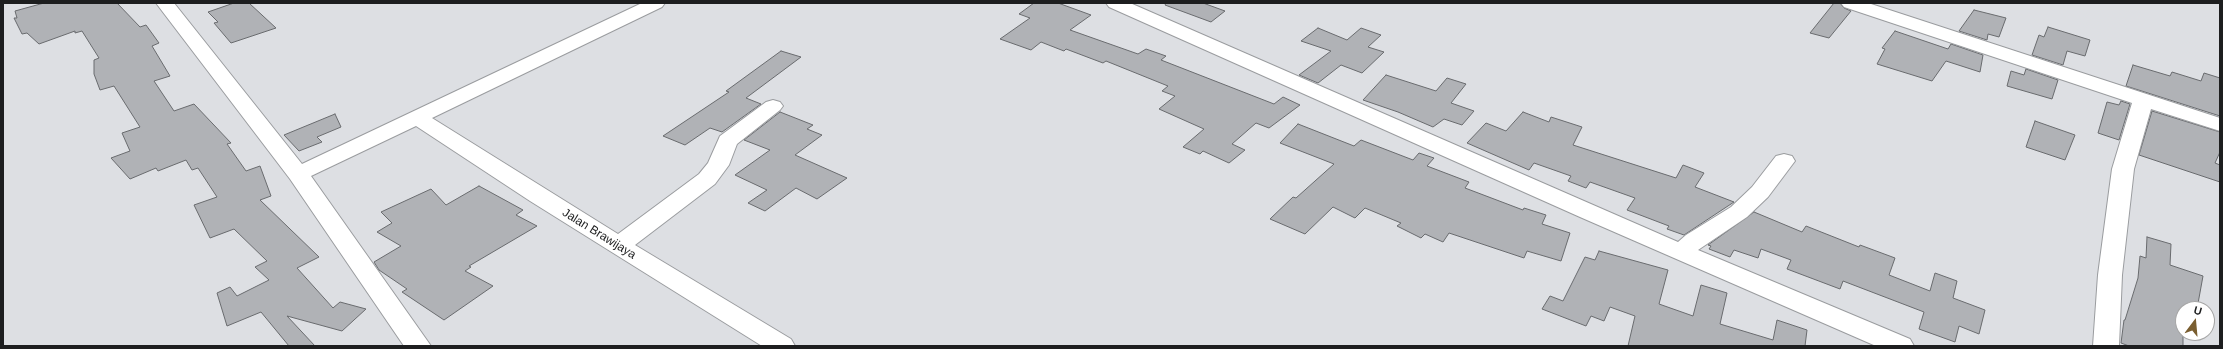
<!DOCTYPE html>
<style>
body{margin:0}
#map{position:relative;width:2223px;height:349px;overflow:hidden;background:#dddfe3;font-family:Helvetica,sans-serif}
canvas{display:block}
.frame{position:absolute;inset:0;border:4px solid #1d1e1f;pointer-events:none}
.north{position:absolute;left:2175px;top:301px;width:40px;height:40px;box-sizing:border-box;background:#fff;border:1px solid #a5a5a5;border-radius:50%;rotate:16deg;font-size:11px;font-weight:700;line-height:16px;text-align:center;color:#1d1e1f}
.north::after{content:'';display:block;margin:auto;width:14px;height:18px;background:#7a5e30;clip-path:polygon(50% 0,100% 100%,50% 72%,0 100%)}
</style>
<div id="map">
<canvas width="2223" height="349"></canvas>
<div class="frame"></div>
<div class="north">U</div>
</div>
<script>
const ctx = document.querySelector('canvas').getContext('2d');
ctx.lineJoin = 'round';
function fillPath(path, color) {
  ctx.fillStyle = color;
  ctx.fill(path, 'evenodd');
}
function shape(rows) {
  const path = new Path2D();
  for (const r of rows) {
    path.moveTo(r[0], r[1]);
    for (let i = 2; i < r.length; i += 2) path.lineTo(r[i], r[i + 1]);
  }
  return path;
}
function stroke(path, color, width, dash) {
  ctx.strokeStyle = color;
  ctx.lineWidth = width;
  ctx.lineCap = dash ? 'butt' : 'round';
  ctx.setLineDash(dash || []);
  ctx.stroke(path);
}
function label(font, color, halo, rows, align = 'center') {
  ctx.font = font + ' Helvetica,sans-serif';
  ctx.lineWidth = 4;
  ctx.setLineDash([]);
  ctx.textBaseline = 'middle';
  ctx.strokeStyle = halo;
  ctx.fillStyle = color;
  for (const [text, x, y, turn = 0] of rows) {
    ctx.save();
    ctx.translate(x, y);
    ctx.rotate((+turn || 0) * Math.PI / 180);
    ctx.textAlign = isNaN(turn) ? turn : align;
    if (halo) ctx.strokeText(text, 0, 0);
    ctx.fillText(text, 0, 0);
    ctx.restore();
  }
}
const building = shape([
 [44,3,117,3,140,27,146,25,159,43,152,46,170,76,154,81,174,111,194,104,231,143,227,144,246,171,260,166,271,196,260,200,319,257,297,268,333,308,340,302,366,309,342,331,287,316,315,346,289,346,261,312,227,326,217,293,230,287,237,296,269,280,255,267,267,261,234,229,210,238,194,205,217,197,198,168,192,170,186,160,158,171,156,168,130,179,111,158,130,151,122,133,140,127,114,86,100,90,94,74,94,60,99,58,82,31,75,33,75,31,39,44,27,33,22,34,14,18,17,18,15,11,44,3],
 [234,3,249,3,276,28,231,43,214,23,218,22,208,12,234,3],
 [1034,3,1058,3,1091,15,1070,30,1138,54,1146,49,1166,56,1161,60,1274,104,1283,97,1300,105,1269,128,1256,123,1232,144,1245,150,1229,163,1203,151,1200,154,1183,147,1204,129,1159,109,1175,96,1162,91,1168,86,1106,61,1103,63,1066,49,1064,51,1041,42,1031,50,1000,39,1030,18,1019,14,1034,3],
 [1166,3,1203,3,1225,11,1211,22,1165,5,1166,3],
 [1834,3,1840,3,1844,8,1851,11,1829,38,1810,33,1834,3],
 [1974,10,2006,18,1999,37,1988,34,1987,40,1959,31,1974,10],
 [2048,27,2090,40,2085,56,2067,51,2063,65,2032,55,2039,35,2044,37,2048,27],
 [1318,28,1347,40,1361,28,1381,35,1368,47,1384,52,1362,73,1341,65,1318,83,1299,75,1331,51,1301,41,1318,28],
 [1895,31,1948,49,1951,44,1983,55,1980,72,1946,61,1932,81,1877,64,1885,49,1882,48,1895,31],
 [781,51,801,57,746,98,761,104,722,132,710,128,685,145,663,136,729,92,726,91,781,51],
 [2133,65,2170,76,2172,72,2201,81,2204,73,2220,78,2220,116,2126,86,2133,65],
 [2026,69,2058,80,2052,99,2007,86,2011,71,2024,75,2026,69],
 [1386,75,1436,91,1447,78,1466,84,1451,103,1474,111,1462,125,1444,119,1433,127,1398,112,1363,100,1386,75],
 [2121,101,2130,104,2119,140,2098,133,2107,102,2119,105,2121,101],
 [2152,111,2220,132,2220,152,2215,163,2220,165,2220,182,2139,155,2152,111],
 [780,112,813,125,807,129,822,135,795,155,847,178,817,199,796,188,765,211,748,203,767,190,735,175,770,150,744,140,780,112],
 [1523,112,1549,122,1551,117,1582,127,1573,145,1676,178,1683,165,1704,173,1695,187,1734,202,1684,235,1667,229,1669,226,1627,210,1635,198,1590,182,1586,188,1568,181,1571,176,1534,163,1529,170,1467,143,1486,123,1506,131,1523,112],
 [335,114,341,127,317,137,322,142,299,151,284,135,335,114],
 [2035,121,2075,135,2065,160,2026,147,2035,121],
 [1298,124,1354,146,1361,140,1413,160,1419,153,1434,158,1427,166,1469,182,1465,188,1523,210,1524,208,1546,215,1542,224,1570,233,1561,261,1527,251,1524,258,1449,233,1443,242,1425,234,1421,238,1397,226,1401,223,1365,208,1355,218,1333,207,1305,234,1270,219,1293,197,1296,198,1334,164,1280,143,1298,124],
 [479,186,523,210,516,215,537,226,469,266,471,267,465,271,493,286,444,320,402,292,407,289,379,270,374,262,401,246,377,232,392,223,381,212,431,189,446,205,479,186],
 [1754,212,1802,232,1806,226,1859,247,1860,245,1895,258,1889,275,1930,291,1935,273,1957,281,1953,298,1985,310,1979,334,1959,326,1955,342,1919,329,1924,312,1843,281,1840,289,1787,269,1791,260,1761,249,1758,258,1734,250,1730,257,1709,249,1711,246,1708,245,1754,212],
 [2147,237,2171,244,2170,265,2203,276,2197,309,2183,309,2183,346,2129,346,2121,343,2124,320,2125,320,2138,278,2140,256,2146,258,2147,237],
 [1599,251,1668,270,1659,304,1693,316,1701,285,1727,293,1720,324,1773,340,1777,320,1807,330,1805,346,1628,346,1635,316,1610,307,1604,321,1591,316,1586,326,1542,309,1550,296,1563,301,1585,257,1595,260,1599,251]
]);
const minor = shape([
 [156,3,174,3,302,164,642,3,665,3,662,7,432,118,618,234,699,174,708,163,720,136,766,102,773,100,780,102,783,106,780,110,737,144,729,165,715,184,635,245,791,339,795,346,762,346,530,201,416,126,311,176,431,346,404,346,290,179,156,3],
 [1106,3,1130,3,1678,242,1686,235,1731,207,1752,187,1776,156,1784,154,1792,156,1795,161,1768,197,1747,217,1698,250,1910,339,1914,346,1876,346,1580,217,1109,7,1106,3],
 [1841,3,1868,3,2220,118,2220,131,2151,109,2134,169,2122,275,2119,346,2093,346,2098,275,2112,169,2132,103,1844,7,1841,3]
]);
const streetNames = [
 ["Jalan Brawijaya",599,234,32]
];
fillPath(building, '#b0b2b6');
stroke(building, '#696b6e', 1);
stroke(minor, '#9a9c9f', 2);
fillPath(minor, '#fff');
label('12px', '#1d1e1f', '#fff', streetNames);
</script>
